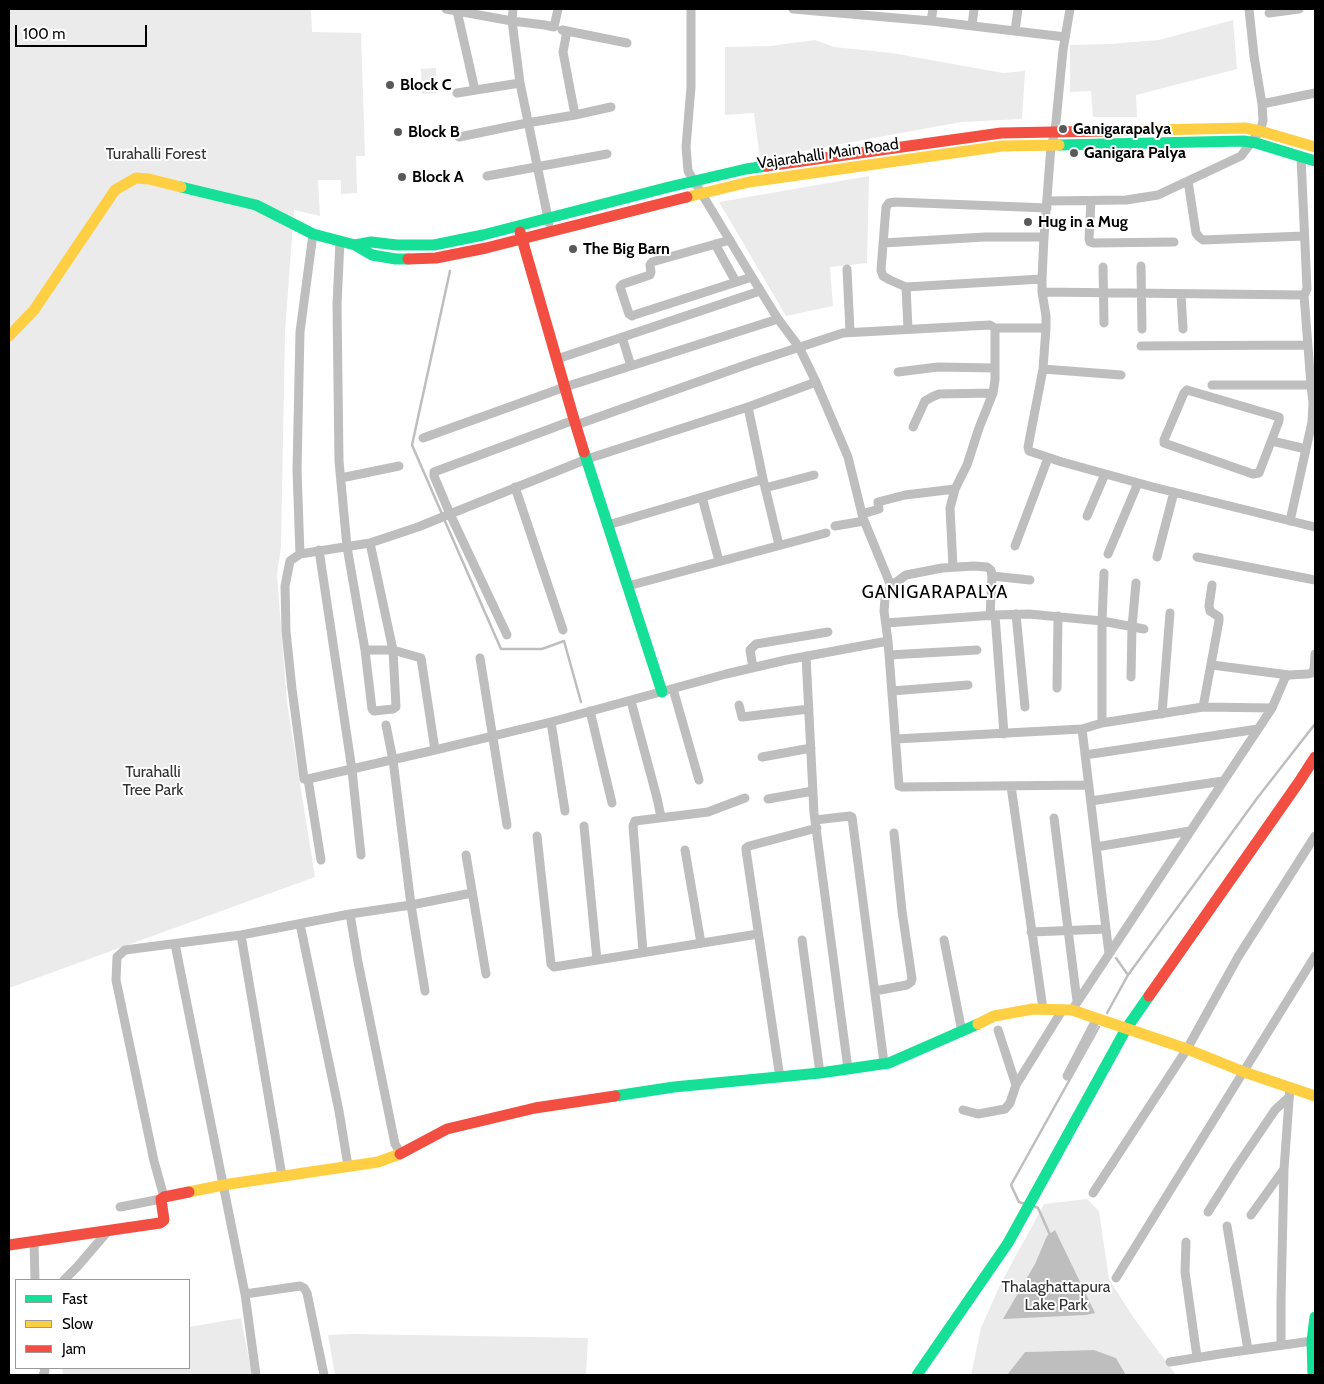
<!DOCTYPE html>
<style>
body{margin:0}
#map{position:relative;width:1324px;height:1384px;overflow:hidden;background:#fff;font-family:Cabin,sans-serif}
canvas{display:block}
.frame{position:absolute;inset:0;border:10px solid #000;pointer-events:none}
.legend{position:absolute;left:15px;top:1279px;width:175px;height:90px;box-sizing:border-box;background:#fff;border:1px solid #999;margin:0;padding:6px 9px;list-style:none;font-size:15px;color:#000}
.legend li{display:flex;align-items:center;gap:10px;height:25px}
.legend b{width:25px;border:1px solid #999}
.scale{position:absolute;left:15px;top:25px;width:132px;height:22px;box-sizing:border-box;border:2px solid #000;border-top:0;padding-left:6px;font-size:15px;line-height:18px;white-space:nowrap;color:#000;-webkit-text-stroke:4px #fff;paint-order:stroke}
</style>
<div id="map">
<canvas width="1324" height="1384"></canvas>
<div class="frame"></div>
<ul class="legend">
<li><b style="height:6px;background:#16e098"></b>Fast</li>
<li><b style="height:6px;background:#ffcf43"></b>Slow</li>
<li><b style="height:6px;background:#f24e42"></b>Jam</li>
</ul>
<div class="scale">100 m</div>
</div>
<script>
const ctx = document.querySelector('canvas').getContext('2d');
ctx.lineJoin = 'round';
function fillPath(path, color) {
  ctx.fillStyle = color;
  ctx.fill(path, 'evenodd');
}
function shape(rows) {
  const path = new Path2D();
  for (const r of rows) {
    path.moveTo(r[0], r[1]);
    for (let i = 2; i < r.length; i += 2) path.lineTo(r[i], r[i + 1]);
  }
  return path;
}
function stroke(path, color, width, dash) {
  ctx.strokeStyle = color;
  ctx.lineWidth = width;
  ctx.lineCap = dash ? 'butt' : 'round';
  ctx.setLineDash(dash || []);
  ctx.stroke(path);
}
function label(font, color, halo, rows, align = 'center') {
  ctx.font = font + ' Cabin,sans-serif';
  ctx.lineWidth = 4;
  ctx.setLineDash([]);
  ctx.textBaseline = 'middle';
  ctx.strokeStyle = halo;
  ctx.fillStyle = color;
  for (const [text, x, y, turn = 0] of rows) {
    ctx.save();
    ctx.translate(x, y);
    ctx.rotate((+turn || 0) * Math.PI / 180);
    ctx.textAlign = isNaN(turn) ? turn : align;
    if (halo) ctx.strokeText(text, 0, 0);
    ctx.fillText(text, 0, 0);
    ctx.restore();
  }
}
const green = shape([
 [9,9,311,9,312,32,361,33,365,156,356,156,357,193,341,194,341,180,318,180,320,216,294,210,285,332,281,547,277,575,287,703,315,877,9,988],
 [1233,20,1237,69,1136,95,1137,117,1093,117,1091,91,1070,92,1070,45,1111,44,1159,40],
 [815,40,834,47,892,53,1003,73,1025,71,1022,119,961,122,760,159,754,113,725,115,725,47,770,46],
 [436,68,437,93,422,94,421,69],
 [869,176,867,263,830,267,833,306,786,316,719,202],
 [1087,1199,1099,1211,1109,1279,1133,1317,1176,1375,1126,1375,1116,1358,1094,1350,1025,1352,1007,1375,971,1375,981,1328,1001,1283,1044,1204],
 [241,1318,252,1375,63,1375,62,1368,189,1368,189,1327],
 [353,1334,588,1338,586,1375,335,1375,328,1335]
]);
const water = shape([
 [1055,1230,1095,1313,1086,1315,1003,1319,1035,1264,1047,1236],
 [1094,1350,1116,1358,1126,1375,1007,1375,1025,1352]
]);
const stream = shape([
 [442,514,412,445,450,271],
 [444,519,501,649,542,649,564,641,581,702],
 [1116,958,1128,975],
 [1107,1013,1128,975,1258,797,1315,724],
 [1025,1204,1019,1202,1011,1185,1099,1027],
 [1033,1206,1038,1208,1051,1237]
]);
const street = shape([
 [446,9,512,21,545,25,554,27,558,9],
 [513,9,512,21,520,83,549,223],
 [691,9,691,87,686,147,688,171,752,277,778,319,799,347,816,382,848,457,863,518,891,586,885,599,884,611,888,641,899,786,902,787,1089,785],
 [793,9,931,21,1065,37],
 [1070,9,1063,50,1055,132,1051,146,1044,237,1042,279,1042,292,1046,316,1046,328,1043,369,1028,447,1029,451,1062,462,1153,487,1315,527],
 [457,11,475,90],
 [1269,13,1299,9],
 [931,21,933,9],
 [972,26,974,9],
 [562,30,627,43],
 [567,31,563,52,575,115],
 [1015,31,1018,9],
 [457,93,520,83],
 [1262,104,1315,93],
 [459,137,527,123,575,115,611,107],
 [487,176,607,154],
 [1188,181,1196,233,1199,237,1203,240,1304,236],
 [1047,201,1126,200,1158,195,1241,156,1260,131,1263,121,1262,104,1254,56,1249,9],
 [1091,201,1089,239,1090,242,1093,243,1174,242],
 [313,234,300,332,297,470,300,554,290,561,285,586,286,631,292,689,304,779,308,779,321,860],
 [730,240,652,262,650,265,651,272,650,275,623,284,620,287,629,314,632,316,634,315,752,277],
 [340,241,337,304,339,461,347,547,365,650,372,709,374,711,393,709,396,707,393,650,365,650],
 [883,243,985,237,1044,237],
 [715,244,736,282],
 [1141,266,1142,329],
 [1103,267,1104,323],
 [847,269,850,332],
 [906,287,1042,279],
 [1042,292,1304,295,1307,289,1301,157],
 [1181,294,1183,329],
 [995,328,1046,328],
 [908,329,906,287,890,280,883,276,881,270,886,207,889,203,895,202,1047,208],
 [622,337,631,366],
 [1141,346,1308,345],
 [557,359,760,291],
 [1043,369,1121,375],
 [898,372,938,367,995,368],
 [1212,385,1311,385,1304,295],
 [1187,390,1279,417,1279,421,1259,473,1253,474,1164,443,1164,440,1184,393,1187,390],
 [748,407,816,382],
 [574,420,434,472,434,476,450,514,587,459,748,407,763,479,608,525],
 [576,425,751,363,843,333,990,325,995,328,995,380,993,393,979,428,967,465,955,489,950,508,953,567],
 [913,427,925,401,932,397,939,394,993,393],
 [423,438,565,387,778,319],
 [1272,441,1306,449],
 [341,478,399,466],
 [763,479,779,545],
 [515,487,563,630],
 [765,488,814,475],
 [702,497,719,561],
 [862,514,879,509,878,502,905,495,955,489],
 [1087,516,1105,474],
 [1290,521,1312,422,1313,403,1311,385],
 [835,526,864,521],
 [370,543,418,527,450,514,507,635],
 [1015,546,1048,458],
 [319,550,352,770,361,855],
 [300,554,370,543,393,650,421,658,435,750],
 [1108,554,1138,483],
 [1157,557,1174,492],
 [1197,557,1315,580],
 [992,576,1030,580],
 [628,586,826,533],
 [891,586,906,575,942,568,974,566,987,567,991,570,992,576,990,616],
 [1016,614,1025,707],
 [995,615,1029,614,1102,621,1144,629],
 [886,623,995,615,1004,734],
 [889,655,977,650],
 [806,656,814,813,848,1069],
 [480,658,507,825],
 [1212,665,1289,675],
 [753,668,750,650,756,644,828,632],
 [1131,677,1132,627,1136,583],
 [1057,688,1058,616],
 [673,689,699,780],
 [892,691,968,685],
 [631,701,657,798,661,817],
 [739,705,742,717,809,709],
 [1203,707,1219,621,1219,617,1210,611,1209,606,1212,585],
 [590,711,612,803],
 [1162,714,1170,613],
 [551,722,565,811],
 [1102,723,1102,621,1104,573],
 [1082,729,1109,954],
 [896,739,1082,729,1102,723,1203,707,1272,708],
 [1085,755,1258,729],
 [762,757,811,748],
 [308,779,435,750,551,722,726,674,786,660,888,641],
 [1011,786,1043,1009],
 [768,799,813,791],
 [1091,801,1223,781],
 [1054,818,1077,1001],
 [815,820,850,816,852,817,884,1063],
 [584,826,597,960],
 [537,836,551,964,554,967,758,934],
 [1096,847,1190,831],
 [685,850,701,943],
 [466,855,486,974],
 [350,914,358,962,395,1144,401,1154],
 [300,924,339,1111,348,1166],
 [1031,932,1106,929],
 [241,935,282,1176],
 [802,940,820,1073],
 [944,940,962,1032],
 [175,944,245,1294,256,1375],
 [643,952,633,826,635,821,708,812,745,798],
 [425,991,411,905,472,893],
 [875,991,907,985,911,982,912,979,902,911,894,833],
 [1072,1010,1272,708,1285,678,1289,675,1308,674,1312,673,1314,669,1315,654],
 [998,1030,1016,1085],
 [1067,1076,1097,1018],
 [780,1078,746,850,746,848,749,846,817,828],
 [963,1110,978,1114,1005,1109,1010,1103,1016,1085,1063,1009],
 [1093,1193,1187,1049,1238,957,1315,836],
 [164,1197,154,1161,116,980,117,957,125,950,241,935,350,914,411,905,393,760,386,725],
 [120,1207,161,1199],
 [1208,1212,1237,1166,1275,1110,1289,1097],
 [1251,1215,1284,1169],
 [1227,1226,1248,1350],
 [34,1242,35,1280],
 [1186,1242,1185,1272,1197,1357],
 [1116,1278,1315,956],
 [64,1280,77,1267,108,1231],
 [245,1294,300,1286,304,1288,307,1293,324,1375],
 [1281,1345,1281,1300,1284,1169,1290,1087],
 [1170,1362,1226,1353,1312,1341],
 [43,1375,45,1371,44,1368]
]);
const fast = shape([
 [1059,145,1244,141,1256,143,1315,161],
 [181,187,256,205,313,234,355,245,372,255,396,259,408,259],
 [355,245,371,242,397,245,434,245,483,235,669,187,746,169,767,166],
 [584,452,662,692],
 [615,1096,674,1087,820,1073,889,1063,978,1024],
 [917,1375,1008,1243,1126,1029,1149,996],
 [1313,1375,1312,1341,1315,1317]
]);
const slow = shape([
 [1104,131,1245,128,1260,131,1315,147],
 [687,197,749,182,1002,146,1059,145],
 [9,336,34,310,115,190,136,178,149,179,181,187],
 [978,1024,994,1016,1033,1009,1072,1010,1187,1049,1244,1072,1315,1096],
 [189,1192,223,1185,378,1162,400,1154]
]);
const jam = shape([
 [767,166,1001,133,1104,131],
 [520,232,573,416,584,452],
 [408,259,436,258,486,248,687,197],
 [1149,996,1299,782,1315,757],
 [400,1154,447,1129,535,1108,615,1096],
 [9,1245,160,1223,164,1220,161,1199,164,1197,189,1192]
]);
const markers = [
 [390,85,5,"#595959"],
 [1063,129,5,"#595959"],
 [398,132,5,"#595959"],
 [1074,153,5,"#595959"],
 [402,177,5,"#595959"],
 [1028,222,5,"#595959"],
 [573,249,5,"#595959"]
];
const poiNames = [
 ["Block C",400,85],
 ["Ganigarapalya",1073,129],
 ["Block B",408,132],
 ["Ganigara Palya",1084,153],
 ["Block A",412,177],
 ["Hug in a Mug",1038,222],
 ["The Big Barn",583,249]
];
const parkNames = [
 ["Turahalli Forest",156,154],
 ["Turahalli",153,772],
 ["Tree Park",153,790],
 ["Thalaghattapura",1056,1287],
 ["Lake Park",1056,1305]
];
const streetNames = [
 ["Vajarahalli Main Road",828,154,-8]
];
const neighbourhoodNames = [
 ["GANIGARAPALYA",935,593]
];
fillPath(green, '#ebebeb');
fillPath(water, '#bebebe');
stroke(stream, '#bebebe', 2.5);
stroke(street, '#bebebe', 9);
stroke(fast, '#16e098', 11);
stroke(slow, '#ffcf43', 11);
stroke(jam, '#f24e42', 11);
for (const [x, y, r, color] of markers) {
  const dot = new Path2D();
  dot.arc(x, y, r, 0, 2 * Math.PI);
  ctx.fillStyle = color;
  ctx.fill(dot);
  stroke(dot, '#fff', 2);
}
label('bold 16px', '#000', '#fff', poiNames, 'left');
label('16px', '#323232', '#fff', parkNames);
label('16px', '#000', '#fff', streetNames);
ctx.letterSpacing = '1px';
label('18px', '#000', '#fff', neighbourhoodNames);
ctx.letterSpacing = '0px';
</script>
